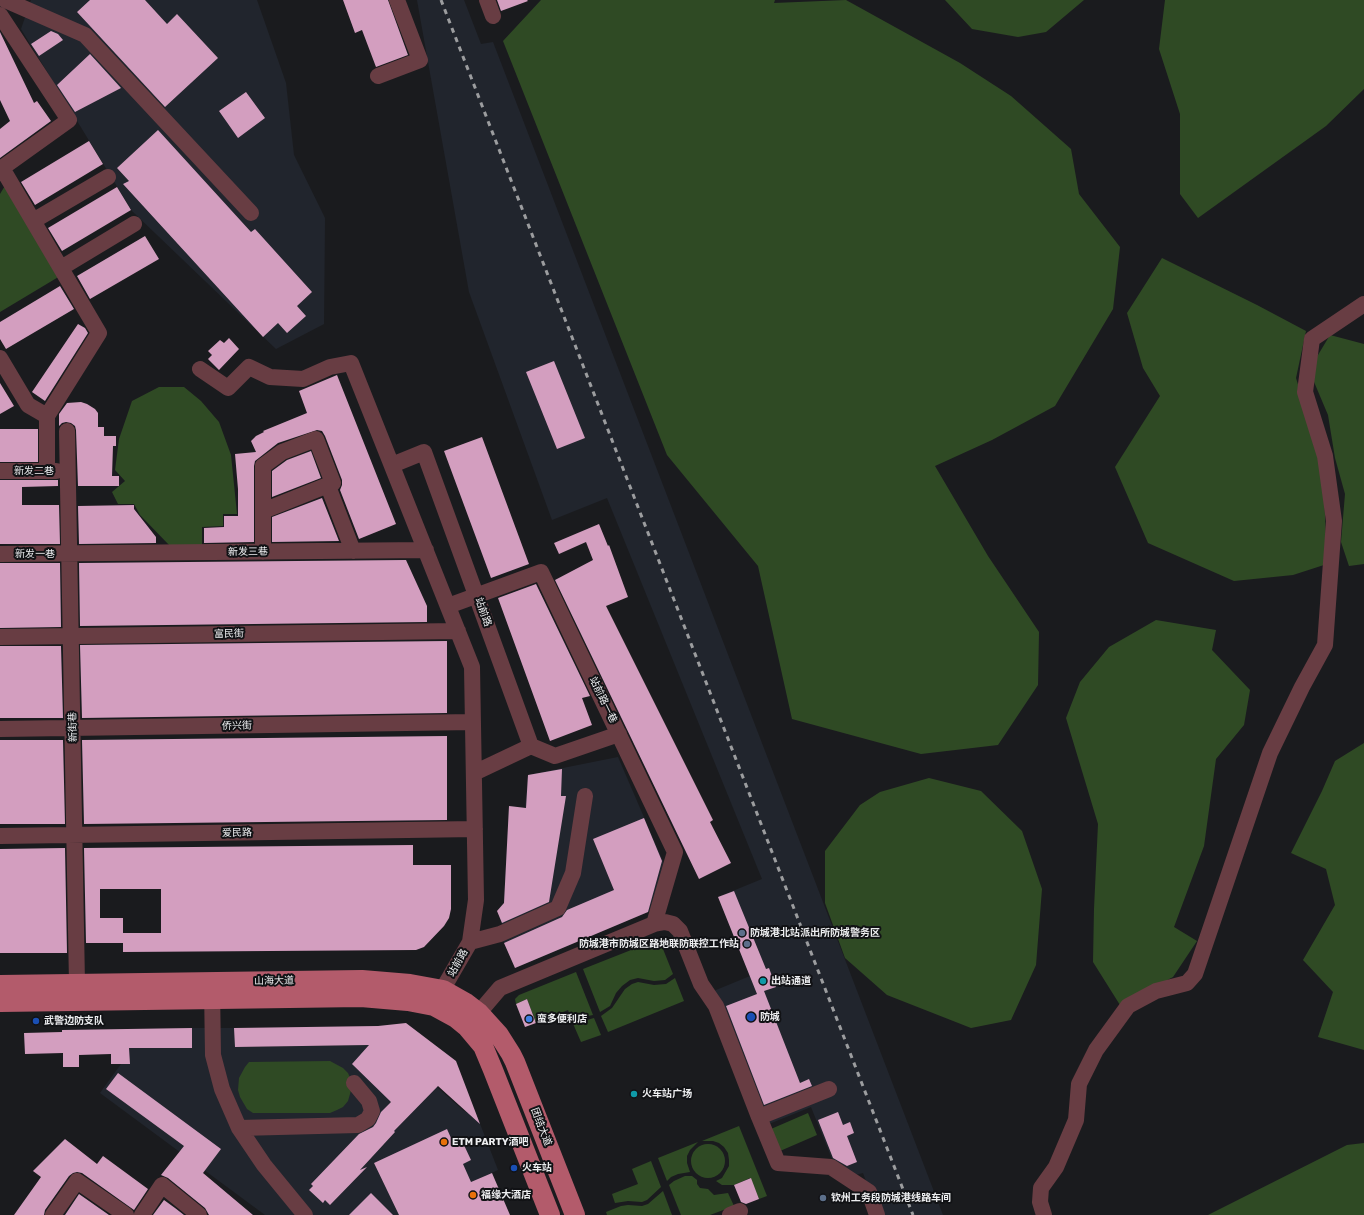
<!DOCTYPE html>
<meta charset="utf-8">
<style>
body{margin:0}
canvas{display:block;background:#1a1b1e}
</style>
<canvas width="1364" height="1215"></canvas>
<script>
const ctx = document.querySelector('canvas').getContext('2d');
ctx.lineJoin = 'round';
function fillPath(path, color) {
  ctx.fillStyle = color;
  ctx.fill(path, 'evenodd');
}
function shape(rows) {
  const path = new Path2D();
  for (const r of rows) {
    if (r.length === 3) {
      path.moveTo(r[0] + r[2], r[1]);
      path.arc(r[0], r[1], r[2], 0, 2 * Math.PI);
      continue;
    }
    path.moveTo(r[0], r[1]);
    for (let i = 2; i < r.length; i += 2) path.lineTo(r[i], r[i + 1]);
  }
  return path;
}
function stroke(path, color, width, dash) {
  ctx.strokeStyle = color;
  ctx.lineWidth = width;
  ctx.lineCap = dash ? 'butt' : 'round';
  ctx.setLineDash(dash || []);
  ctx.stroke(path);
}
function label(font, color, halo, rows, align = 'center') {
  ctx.font = font + ' Rubik,"Noto Sans SC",sans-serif';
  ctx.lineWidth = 4;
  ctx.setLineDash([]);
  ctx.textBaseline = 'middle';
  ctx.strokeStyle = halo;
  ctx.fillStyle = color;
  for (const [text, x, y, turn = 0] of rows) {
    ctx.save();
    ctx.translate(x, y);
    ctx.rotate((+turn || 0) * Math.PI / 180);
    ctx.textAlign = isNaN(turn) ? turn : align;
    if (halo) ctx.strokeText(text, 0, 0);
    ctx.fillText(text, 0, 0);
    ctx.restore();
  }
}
const built = shape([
 [31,0,257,0,286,83,294,155,325,218,324,324,276,349,132,211,21,29],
 [417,0,464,0,481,44,493,42,943,1215,879,1215,863,1173,840,1179,811,1107,759,1128,704,995,750,976,718,897,762,879,607,498,552,520,469,292],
 [618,757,665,866,655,909,515,968,502,938,503,926,497,911,504,903,509,806,525,808,528,775],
 [192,1028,235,1028,235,1047,364,1045,378,1035,464,1111,469,1113,475,1111,498,1170,401,1215,265,1215,100,1093,121,1064,129,1064,129,1048,191,1048]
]);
const green = shape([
 [541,0,775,0,774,3,846,0,960,63,1011,96,1071,149,1079,194,1120,247,1113,309,1055,406,992,440,935,466,988,556,1039,632,1038,685,998,745,921,754,792,719,758,566,667,455,503,41],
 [945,0,1084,0,1046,32,1018,37,972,29],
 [1165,0,1364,0,1364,89,1326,126,1198,218,1180,194,1180,114,1159,49],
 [6,184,60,276,0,312,0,194],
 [1162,258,1257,305,1306,331,1296,378,1323,467,1327,564,1293,575,1234,581,1148,543,1115,467,1160,396,1143,368,1127,313],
 [1330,335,1364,344,1364,564,1349,566,1341,542,1345,494,1335,458,1328,415,1309,370],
 [159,387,184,387,201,401,219,422,231,455,237,514,223,514,223,526,202,527,202,547,171,547,140,515,134,504,118,504,112,492,125,481,115,470,119,439,132,401],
 [1156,620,1216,630,1212,650,1250,690,1244,725,1216,759,1204,846,1174,927,1197,941,1173,977,1120,1005,1093,962,1094,909,1098,824,1066,718,1080,682,1109,647],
 [1364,743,1364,1050,1318,1037,1333,992,1303,960,1335,905,1326,869,1291,853,1322,791,1335,761],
 [929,778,981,791,1022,831,1042,889,1036,965,1011,1020,971,1028,887,995,845,958,825,903,825,851,860,805,880,792],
 [659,939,673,974,665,980,654,981,638,978,630,980,622,986,616,993,610,1006,600,1012,583,969],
 [576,972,593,1015,588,1016,575,1014,570,1015,568,1010,536,1023,527,999,516,1004,515,999,519,995],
 [675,978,684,1001,608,1032,601,1016,612,1008,625,989,632,984,638,982,654,985,666,984],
 [575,1017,587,1020,594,1018,601,1035,581,1042,571,1019],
 [330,1061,343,1068,348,1073,351,1080,352,1087,348,1101,343,1107,337,1110,330,1113,253,1113,247,1109,240,1097,238,1090,239,1078,245,1067,249,1062],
 [808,1113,817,1135,780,1151,771,1129],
 [739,1126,767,1196,759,1199,750,1178,734,1185,722,1185,716,1181,722,1178,729,1166,729,1160,728,1153,724,1147,719,1143,713,1141,702,1141],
 [698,1142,690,1150,687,1156,687,1163,690,1172,678,1174,671,1177,667,1181,658,1158],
 [1364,1143,1364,1215,1208,1215,1347,1145],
 [708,1161,17],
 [651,1161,661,1187,647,1200,642,1202,628,1201,615,1203,612,1194,638,1184,632,1169],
 [685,1176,692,1176,697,1180,697,1184,700,1188,708,1189,714,1195,728,1193,734,1206,710,1215,681,1215,669,1185,674,1181],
 [663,1191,672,1215,607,1215,606,1212,621,1206,628,1205,642,1206,648,1204]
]);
const building = shape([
 [90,0,145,0,167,24,177,14,218,58,165,107,77,12],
 [343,0,388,0,408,55,376,67,362,30,355,33],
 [497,0,527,0,528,1,501,11],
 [51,31,58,34,63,40,39,56,31,44],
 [0,32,34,103,37,101,51,121,0,158,0,129,10,121,0,100],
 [90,54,121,88,75,112,57,85],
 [246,92,265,118,238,138,219,111],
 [158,130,251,232,255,229,312,292,297,306,306,316,287,333,278,323,263,337,123,184,129,181,117,168],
 [89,141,103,164,35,205,21,182],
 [117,187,131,210,62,251,48,228],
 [145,236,159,259,90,299,77,276],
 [60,286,74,309,6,349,0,339,0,322],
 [78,324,85,328,88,333,45,401,32,392],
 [229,338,239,349,219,370,208,359,212,355,208,351,220,340,224,343],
 [554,361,585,438,557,449,526,372],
 [337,375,396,524,359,539,340,490,342,485,342,480,325,436,322,431,317,430,278,443,255,461,254,466,254,542,204,543,204,528,224,527,224,516,238,516,238,489,235,454,256,452,251,441,256,436,264,432,263,431,307,413,299,391],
 [0,383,14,406,0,414],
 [81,402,87,404,95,409,98,413,98,427,104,427,104,436,116,436,116,446,113,446,112,476,119,476,119,486,78,486,76,430,75,426,71,423,66,422,62,423,59,426,59,414,67,403],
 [0,429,38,429,38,462,0,462],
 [482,437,529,564,491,578,444,451],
 [311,451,321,478,272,497,272,471,287,460],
 [0,480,58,480,58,486,22,487,22,505,59,505,60,544,0,544],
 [322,498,339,541,272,542,272,517],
 [134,505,134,509,156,537,156,543,79,544,78,506],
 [599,524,608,546,609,545,628,597,606,606,713,820,710,822,731,863,699,879,555,580,593,560,586,542,559,554,554,543],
 [406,560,427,606,427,622,80,626,79,563],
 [0,563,60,563,61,627,0,628],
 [536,584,590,696,582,698,592,725,550,741,498,598],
 [447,641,447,713,82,718,80,645],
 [0,646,61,646,63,718,0,718],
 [447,736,447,820,84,824,82,740],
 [0,740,63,740,65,824,0,824],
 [562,769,561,796,566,796,549,902,502,923,497,911,504,903,509,806,526,808,528,775],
 [644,818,662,861,648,912,515,968,504,943,562,917,567,910,614,890,593,839],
 [413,845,413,865,451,865,451,909,449,918,444,926,424,947,416,950,123,952,123,943,86,943,84,848],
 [100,889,161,889,161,933,123,933,123,918,100,918],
 [65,848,67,953,0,953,0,849],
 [734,891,766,969,769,968,776,987,764,991,800,1083,809,1079,812,1086,764,1105,726,1006,757,994,718,897],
 [527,999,536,1023,525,1027,516,1004],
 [406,1023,456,1061,480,1124,438,1086,394,1131,395,1132,360,1170,367,1167,330,1205,325,1200,323,1203,309,1190,313,1186,311,1184,359,1134,373,1127,376,1123,381,1112,391,1102,352,1064,369,1045,235,1047,234,1028,378,1026],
 [192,1028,192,1048,129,1048,130,1064,111,1064,111,1054,79,1055,79,1067,63,1067,63,1053,25,1054,24,1033,62,1032,62,1030],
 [118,1073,221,1149,203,1173,253,1215,209,1215,205,1208,168,1178,161,1175,184,1146,106,1089],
 [838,1112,843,1125,850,1122,854,1133,847,1136,857,1162,847,1166,833,1158,818,1120],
 [447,1129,455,1147,463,1143,471,1160,463,1164,471,1182,492,1173,510,1215,399,1215,374,1163],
 [65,1139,97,1164,103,1156,148,1189,134,1210,82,1173,77,1172,73,1173,69,1176,45,1210,44,1215,14,1215,41,1177,33,1171],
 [751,1178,759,1199,746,1204,741,1202,734,1185],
 [371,1193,393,1215,349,1215],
 [79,1194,109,1215,65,1215],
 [164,1200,175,1208,184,1215,153,1215]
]);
const minor = shape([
 [5,0,85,35,251,213],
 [487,0,493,16],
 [0,15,69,120,2,168,0,173],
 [378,76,420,60,397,0],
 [2,168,99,333,47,416,47,471],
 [33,221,108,177],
 [61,268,134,224],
 [0,358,28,405,47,416],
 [200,369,228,388,249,367,270,377,303,379,330,367,351,363,472,667,476,900,470,942,437,999],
 [67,431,77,984],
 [392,465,424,452,531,746,474,773],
 [0,471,56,471],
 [328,486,353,551],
 [263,511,333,483,316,439,282,452,263,466,263,552],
 [0,554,426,550],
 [448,606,541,572,675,852,654,924],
 [0,637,458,631],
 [0,729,473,722],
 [531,746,555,756,619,734],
 [0,836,475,829],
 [470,942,500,934,558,908,573,873,585,796],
 [212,987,213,1055,222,1089,239,1128,264,1165,305,1215],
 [471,1022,500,988,654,924,665,922,673,924,680,931,701,984,716,1006,759,1117,829,1089],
 [759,1117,778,1163,831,1167,869,1192,877,1215],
 [239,1128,358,1125,368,1119,372,1111,369,1101,354,1083],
 [53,1215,77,1181,126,1215],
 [142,1215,162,1185,199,1215],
 [730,1215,740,1211],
 [1044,1215,1040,1202,1041,1188,1056,1167,1076,1120,1079,1084,1096,1050,1128,1006,1156,991,1187,983,1195,974,1270,753,1302,687,1325,645,1334,521,1325,456,1305,392,1312,339,1364,304]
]);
const major = shape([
 [0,985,362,980,410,984,443,990,466,1003,479,1013,499,1035,511,1054,515,1062,575,1215],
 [0,1002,361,997,408,1001,434,1006,456,1018,467,1027,483,1046,493,1070,550,1215]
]);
const rail = shape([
 [441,0,913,1215]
]);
const markers = [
 [742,933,4,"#5c6f8a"],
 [747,944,4,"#5c6f8a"],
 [763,981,4,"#0f9aa8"],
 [751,1017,5,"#1a4fb4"],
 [529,1019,4,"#3f7fe0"],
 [36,1021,4,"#1a4fb4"],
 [634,1094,4,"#0f9aa8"],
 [444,1142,4,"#e8710a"],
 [514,1168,4,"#1a4fb4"],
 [473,1195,4,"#e8710a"],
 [823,1198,4,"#5c6f8a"]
];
const streetNames = [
 ["新发二巷",34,471],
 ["新发三巷",248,552,-1],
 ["新发一巷",35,554],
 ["站前路",483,612,70],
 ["富民街",229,634,-1],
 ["站前路一巷",603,700,64],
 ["侨兴街",237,726,-1],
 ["新街巷",73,727,-91],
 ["爱民路",237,833,-1],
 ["站前路",458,963,-61],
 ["山海大道",274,981,-1],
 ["团结大道",541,1127,69]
];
const poiNames = [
 ["防城港北站派出所防城警务区",750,933],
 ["防城港市防城区路地联防联控工作站",739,944,"right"],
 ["出站通道",771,981],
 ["防城",760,1017],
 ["蛮多便利店",537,1019],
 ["武警边防支队",44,1021],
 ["火车站广场",642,1094],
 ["ETM PARTY酒吧",452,1142],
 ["火车站",522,1168],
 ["福缘大酒店",481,1195],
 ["钦州工务段防城港线路车间",831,1198]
];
fillPath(built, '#21252d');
fillPath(green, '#2f4a24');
fillPath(building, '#d39ebf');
stroke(minor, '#683d43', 16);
stroke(major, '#b35b6b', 20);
stroke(rail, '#9c9d9f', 3, [5, 5]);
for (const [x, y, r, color] of markers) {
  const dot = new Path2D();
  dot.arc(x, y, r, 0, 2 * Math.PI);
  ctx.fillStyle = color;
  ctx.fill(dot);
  stroke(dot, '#111215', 1.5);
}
label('10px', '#edeef0', '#111215', streetNames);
label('bold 10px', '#edeef0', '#111215', poiNames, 'left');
</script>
